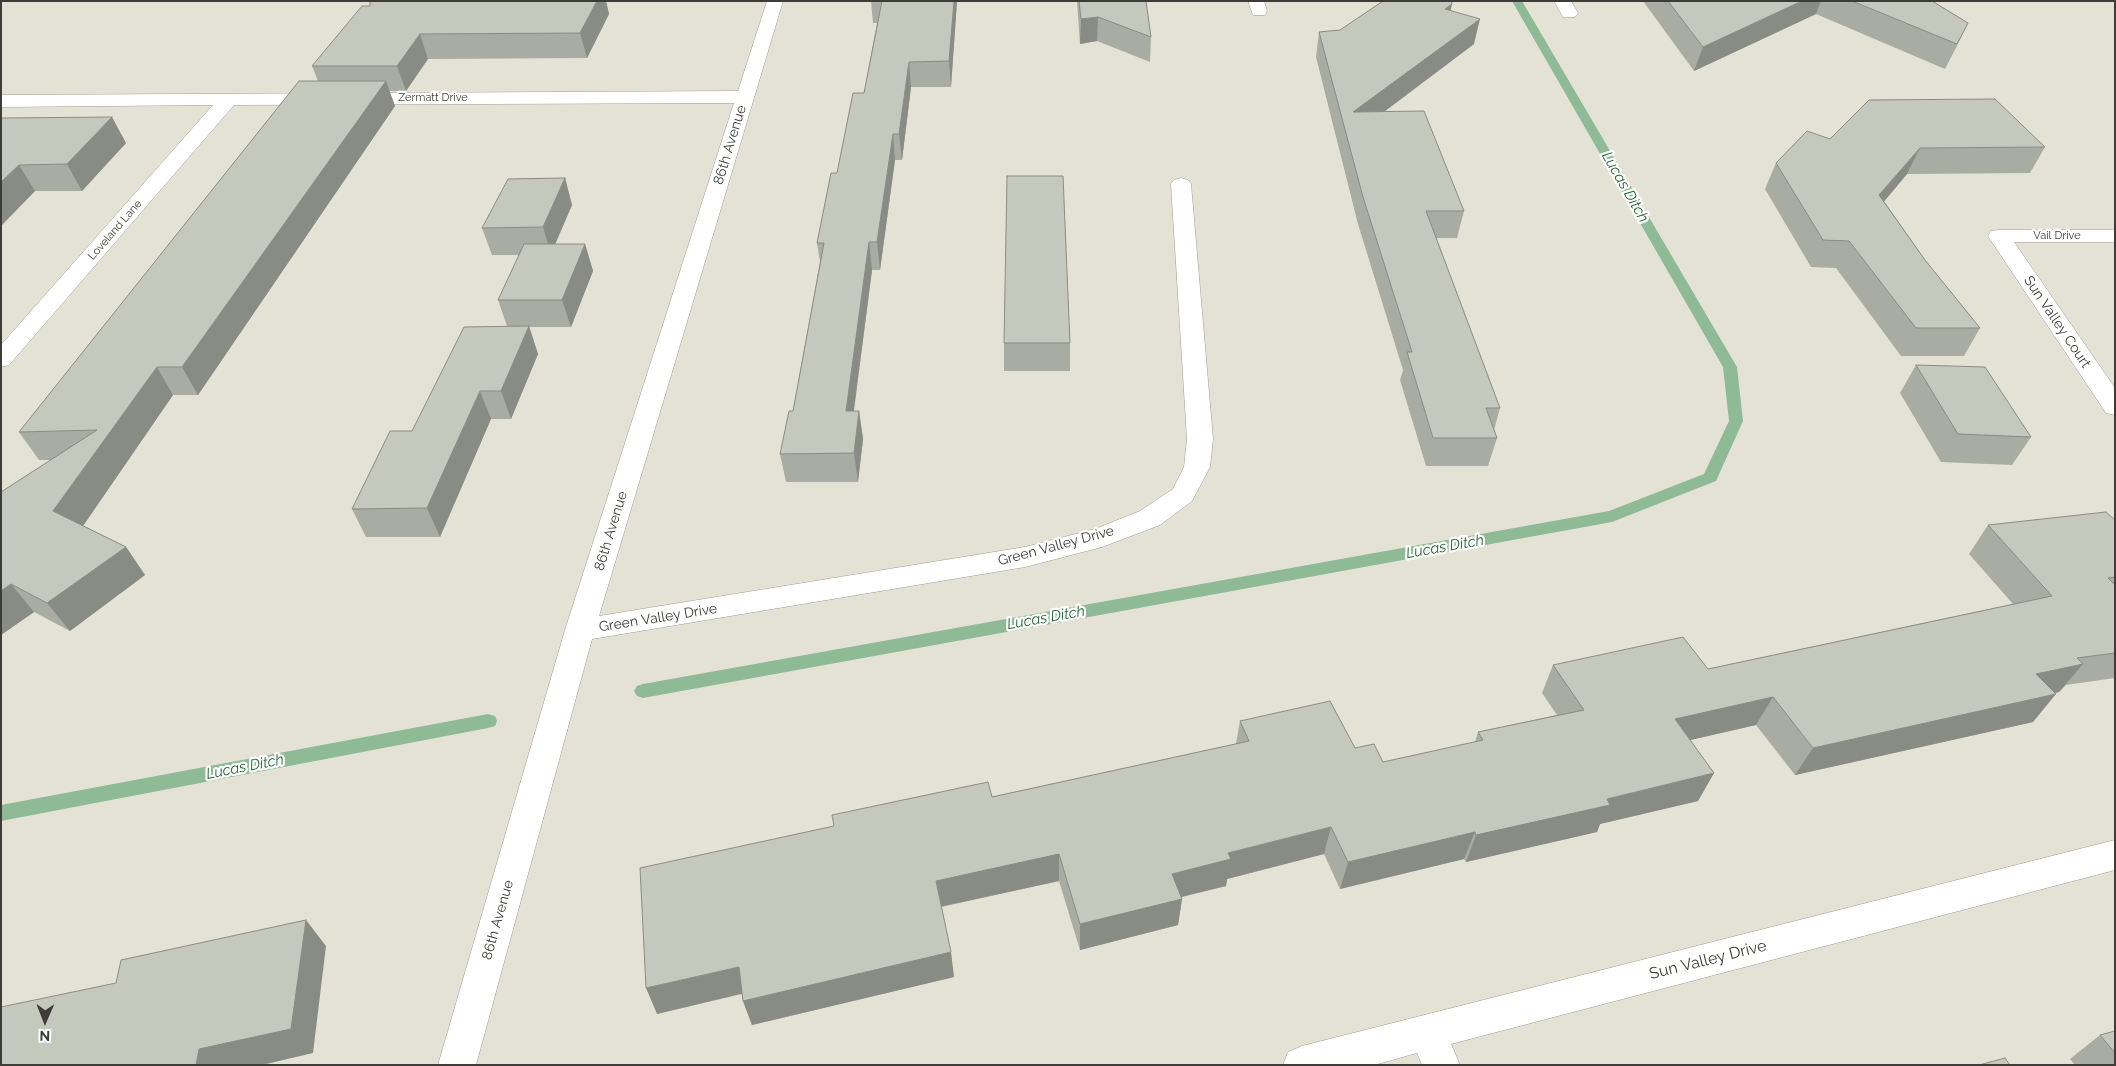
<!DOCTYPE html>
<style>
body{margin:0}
#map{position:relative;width:2116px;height:1066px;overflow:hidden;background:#e4e2d5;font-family:Raleway,sans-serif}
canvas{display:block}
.frame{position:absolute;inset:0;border:2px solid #3d3c37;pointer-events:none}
.north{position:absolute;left:20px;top:996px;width:50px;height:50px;-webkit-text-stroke:4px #fff;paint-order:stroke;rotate:181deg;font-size:14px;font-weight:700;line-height:20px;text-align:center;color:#3d3c37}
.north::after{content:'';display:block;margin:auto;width:18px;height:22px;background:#3d3c37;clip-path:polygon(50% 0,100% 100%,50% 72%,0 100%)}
</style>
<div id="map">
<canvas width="2116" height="1066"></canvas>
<div class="frame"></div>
<div class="north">N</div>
</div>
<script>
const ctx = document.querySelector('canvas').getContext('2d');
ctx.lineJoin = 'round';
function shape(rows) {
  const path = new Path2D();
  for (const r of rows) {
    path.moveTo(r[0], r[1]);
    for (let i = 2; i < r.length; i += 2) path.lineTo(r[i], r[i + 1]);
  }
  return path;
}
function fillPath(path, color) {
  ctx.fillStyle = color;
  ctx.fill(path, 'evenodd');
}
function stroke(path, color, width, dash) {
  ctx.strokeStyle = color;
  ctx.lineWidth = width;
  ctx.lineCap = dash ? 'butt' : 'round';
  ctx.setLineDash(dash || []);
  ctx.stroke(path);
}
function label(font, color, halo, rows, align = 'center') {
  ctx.font = font + ' Raleway,sans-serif';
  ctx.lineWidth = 4.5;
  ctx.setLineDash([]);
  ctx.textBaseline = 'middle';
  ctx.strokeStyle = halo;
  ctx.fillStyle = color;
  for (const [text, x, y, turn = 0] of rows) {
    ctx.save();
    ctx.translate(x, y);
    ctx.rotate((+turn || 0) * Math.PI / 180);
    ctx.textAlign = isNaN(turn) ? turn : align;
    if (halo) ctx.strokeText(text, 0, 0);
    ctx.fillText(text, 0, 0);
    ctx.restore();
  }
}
const stream = shape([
 [1512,1,1522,1,1737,367,1743,421,1716,481,1612,522,643,698,637,696,634,691,637,686,643,684,1609,511,1704,474,1729,421,1723,367,1512,1],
 [488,714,495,716,497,721,495,726,488,728,1,821,1,805,488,714]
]);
const street = shape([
 [767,1,783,1,599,616,1025,547,1095,529,1140,511,1173,489,1184,467,1187,439,1171,184,1174,180,1181,178,1188,180,1191,184,1213,439,1210,467,1192,501,1160,525,1102,547,1025,567,592,639,476,1065,438,1065,565,630,734,103,234,105,9,365,1,367,1,345,213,105,1,107,1,95,738,91,767,1],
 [1248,1,1264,1,1267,11,1265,15,1253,15,1248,1],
 [1554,1,1571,1,1578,13,1575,17,1563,17,1554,1],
 [1999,230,2115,230,2115,242,2014,242,2115,388,2115,415,2106,413,1988,236,1991,231,1999,230],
 [2115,840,2115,870,1451,1044,1460,1065,1422,1065,1417,1053,1374,1065,1283,1065,1288,1052,1302,1046,2115,840]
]);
const wall = shape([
 [370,1,606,1,609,14,587,58,428,59,406,91,389,91,395,106,198,395,173,395,83,526,126,547,145,575,70,631,34,612,1,635,1,492,51,460,39,460,19,432,318,81,312,66,370,6],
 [871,1,957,1,951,87,911,87,902,160,895,160,880,270,872,270,854,411,859,411,863,439,858,482,786,482,780,454,793,411,820,262,817,243,864,93,877,23,873,23],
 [1077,1,1146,1,1151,37,1150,62,1097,41,1080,44],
 [1643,1,1932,1,1968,23,1945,69,1816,14,1694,71],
 [1451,10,1474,44,1384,112,1464,211,1457,238,1436,238,1500,408,1494,430,1497,438,1488,466,1426,466,1400,380,1403,370,1358,224,1316,57,1319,32,1340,30],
 [1,118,126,143,82,191,35,191,1,226],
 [1830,139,2045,147,2030,173,1907,174,1884,201,1925,260,1980,328,1964,356,1901,356,1836,268,1811,267,1765,189,1776,163],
 [565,178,572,205,555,244,585,244,593,271,571,327,529,327,538,354,511,419,491,419,440,537,366,537,352,509,507,326,498,300,519,255,492,255,482,228],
 [1004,343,1070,343,1070,371,1004,371],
 [1916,365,2031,437,2012,465,1941,462,1900,393],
 [2115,520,2115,678,2066,685,2059,692,2055,693,2033,722,1795,775,1756,725,1690,740,1714,773,1698,801,1600,824,1597,832,1466,862,1464,859,1340,889,1324,854,1227,879,1226,886,1181,897,1182,899,1178,925,1080,950,1059,881,941,907,954,977,752,1025,743,1001,742,994,657,1014,992,797,1236,744,1240,721,1355,748,1383,762,1475,742,1478,732,1557,715,1542,693,1553,665,1708,669,2013,604,1969,554,1988,525],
 [2115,1031,2115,1065,2075,1065,2070,1059,2100,1035]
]);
const shadedWall = shape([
 [597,1,606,1,609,14,587,58,580,33],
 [954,1,957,1,951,87,949,61],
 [1802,1,1821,1,1816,14,1694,71,1703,47],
 [1452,4,1447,28,1445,9],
 [1098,17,1097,41,1080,44,1081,19],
 [1480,19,1474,44,1349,138,1353,112],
 [1968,23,1945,69,1957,44],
 [420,34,428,59,406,91,397,66],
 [909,62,911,87,902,160,899,134],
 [386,81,395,106,198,395,182,367],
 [112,117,126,143,82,191,67,164],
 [893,134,895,160,880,270,877,242],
 [1920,148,1907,174,1867,222,1879,195],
 [19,165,35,191,1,226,1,182],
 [565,178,572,205,551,254,543,227],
 [869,242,872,270,850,439,846,411],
 [585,244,593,271,571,327,562,300],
 [529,326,538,354,511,419,501,391],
 [157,367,173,395,74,539,53,511],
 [480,391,491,419,440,537,427,508],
 [859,411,863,439,858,482,854,453],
 [126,547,145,575,70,631,47,603],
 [11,584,34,612,1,635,1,591],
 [2083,664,2059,692,2014,702,2036,674],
 [2056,694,2033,722,1795,775,1813,748],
 [1773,697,1756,725,1660,747,1675,719],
 [1714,773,1698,801,1600,824,1597,832,1466,862,1476,835,1607,799],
 [1331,827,1324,854,1227,879,1226,886,1169,900,1172,874,1228,853],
 [1475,832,1464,859,1340,889,1348,862],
 [1059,854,1059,881,939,907,936,881],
 [1182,899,1178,925,1080,950,1080,924],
 [306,920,326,946,313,1053,262,1065,196,1065,199,1049],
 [951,952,954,977,752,1025,743,1001],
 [739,967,748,992,657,1014,646,988]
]);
const building = shape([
 [370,1,597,1,580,33,420,34,397,66,312,66,362,6,370,6,370,1],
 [882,1,954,1,949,61,909,62,899,134,893,134,877,242,869,242,846,411,859,411,854,453,780,454,789,411,793,411,824,243,817,243,831,173,837,173,853,93,864,93,882,1],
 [1079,1,1146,1,1151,37,1098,17,1081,19,1079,1],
 [1383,1,1451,1,1452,4,1445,9,1480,19,1353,112,1424,111,1464,211,1426,211,1500,408,1486,408,1497,438,1433,438,1407,352,1412,352,1363,197,1319,32,1340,30,1383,1],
 [1668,1,1802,1,1703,47,1668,1],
 [1852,1,1932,1,1968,23,1957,44,1852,1],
 [299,81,386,81,182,367,157,367,53,511,126,547,47,603,11,584,1,591,1,492,97,430,19,432,299,81],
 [1995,99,2045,147,1920,148,1879,195,1925,260,1980,328,1916,328,1849,241,1823,240,1776,163,1807,131,1830,139,1869,100,1995,99],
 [112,117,67,164,19,165,1,182,1,118,112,117],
 [1007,176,1063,176,1070,343,1004,343,1007,176],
 [565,178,543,227,482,228,508,179,565,178],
 [524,244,585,244,562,300,498,300,524,244],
 [529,326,501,391,480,391,427,508,352,509,390,431,412,431,464,327,529,326],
 [1916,365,1985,367,2031,437,1958,434,1916,365],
 [2106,512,2115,520,2115,577,2108,578,2115,585,2115,653,2077,658,2083,664,2036,674,2056,694,1813,748,1773,697,1675,719,1714,773,1607,799,1610,805,1476,835,1475,832,1348,862,1331,827,1228,853,1231,859,1172,874,1182,899,1080,924,1059,854,936,881,951,952,743,1001,739,967,646,988,640,868,834,826,832,815,988,782,992,797,1249,741,1240,721,1330,701,1355,748,1374,744,1383,762,1483,740,1478,732,1584,710,1553,665,1683,637,1708,669,2052,596,1988,525,2106,512],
 [306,920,291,1029,199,1049,196,1065,1,1065,1,1007,116,983,121,960,306,920],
 [2115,1031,2115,1053,2100,1035,2115,1031],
 [2005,1058,2010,1065,1979,1065,2005,1058]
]);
const farStreetnames = [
 ["Zermatt Drive",433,98],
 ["Loveland Lane",115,230,-49],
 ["Vail Drive",2057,236]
];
const streetNames = [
 ["86th Avenue",730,145,-73],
 ["Sun Valley Court",2057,322,56],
 ["86th Avenue",611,531,-73],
 ["Green Valley Drive",1056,546,-15],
 ["Green Valley Drive",658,618,-9],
 ["86th Avenue",498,920,-74]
];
const waterNames = [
 ["Lucas Ditch",1625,187,60],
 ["Lucas Ditch",1445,547,-10],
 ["Lucas Ditch",1046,618,-10],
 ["Lucas Ditch",245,767,-11]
];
const nearStreetnames = [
 ["Sun Valley Drive",1708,960,-14]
];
fillPath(stream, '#8fba96');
stroke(street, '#9f9d91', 1);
fillPath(street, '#fff');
fillPath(wall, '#a9aca3');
fillPath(shadedWall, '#898c84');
fillPath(building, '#c4c8bd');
stroke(building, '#898c84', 1);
label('11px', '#3d3c37', '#fff', farStreetnames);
label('14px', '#3d3c37', '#fff', streetNames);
label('italic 15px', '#276738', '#fff', waterNames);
label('16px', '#3d3c37', '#fff', nearStreetnames);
</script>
